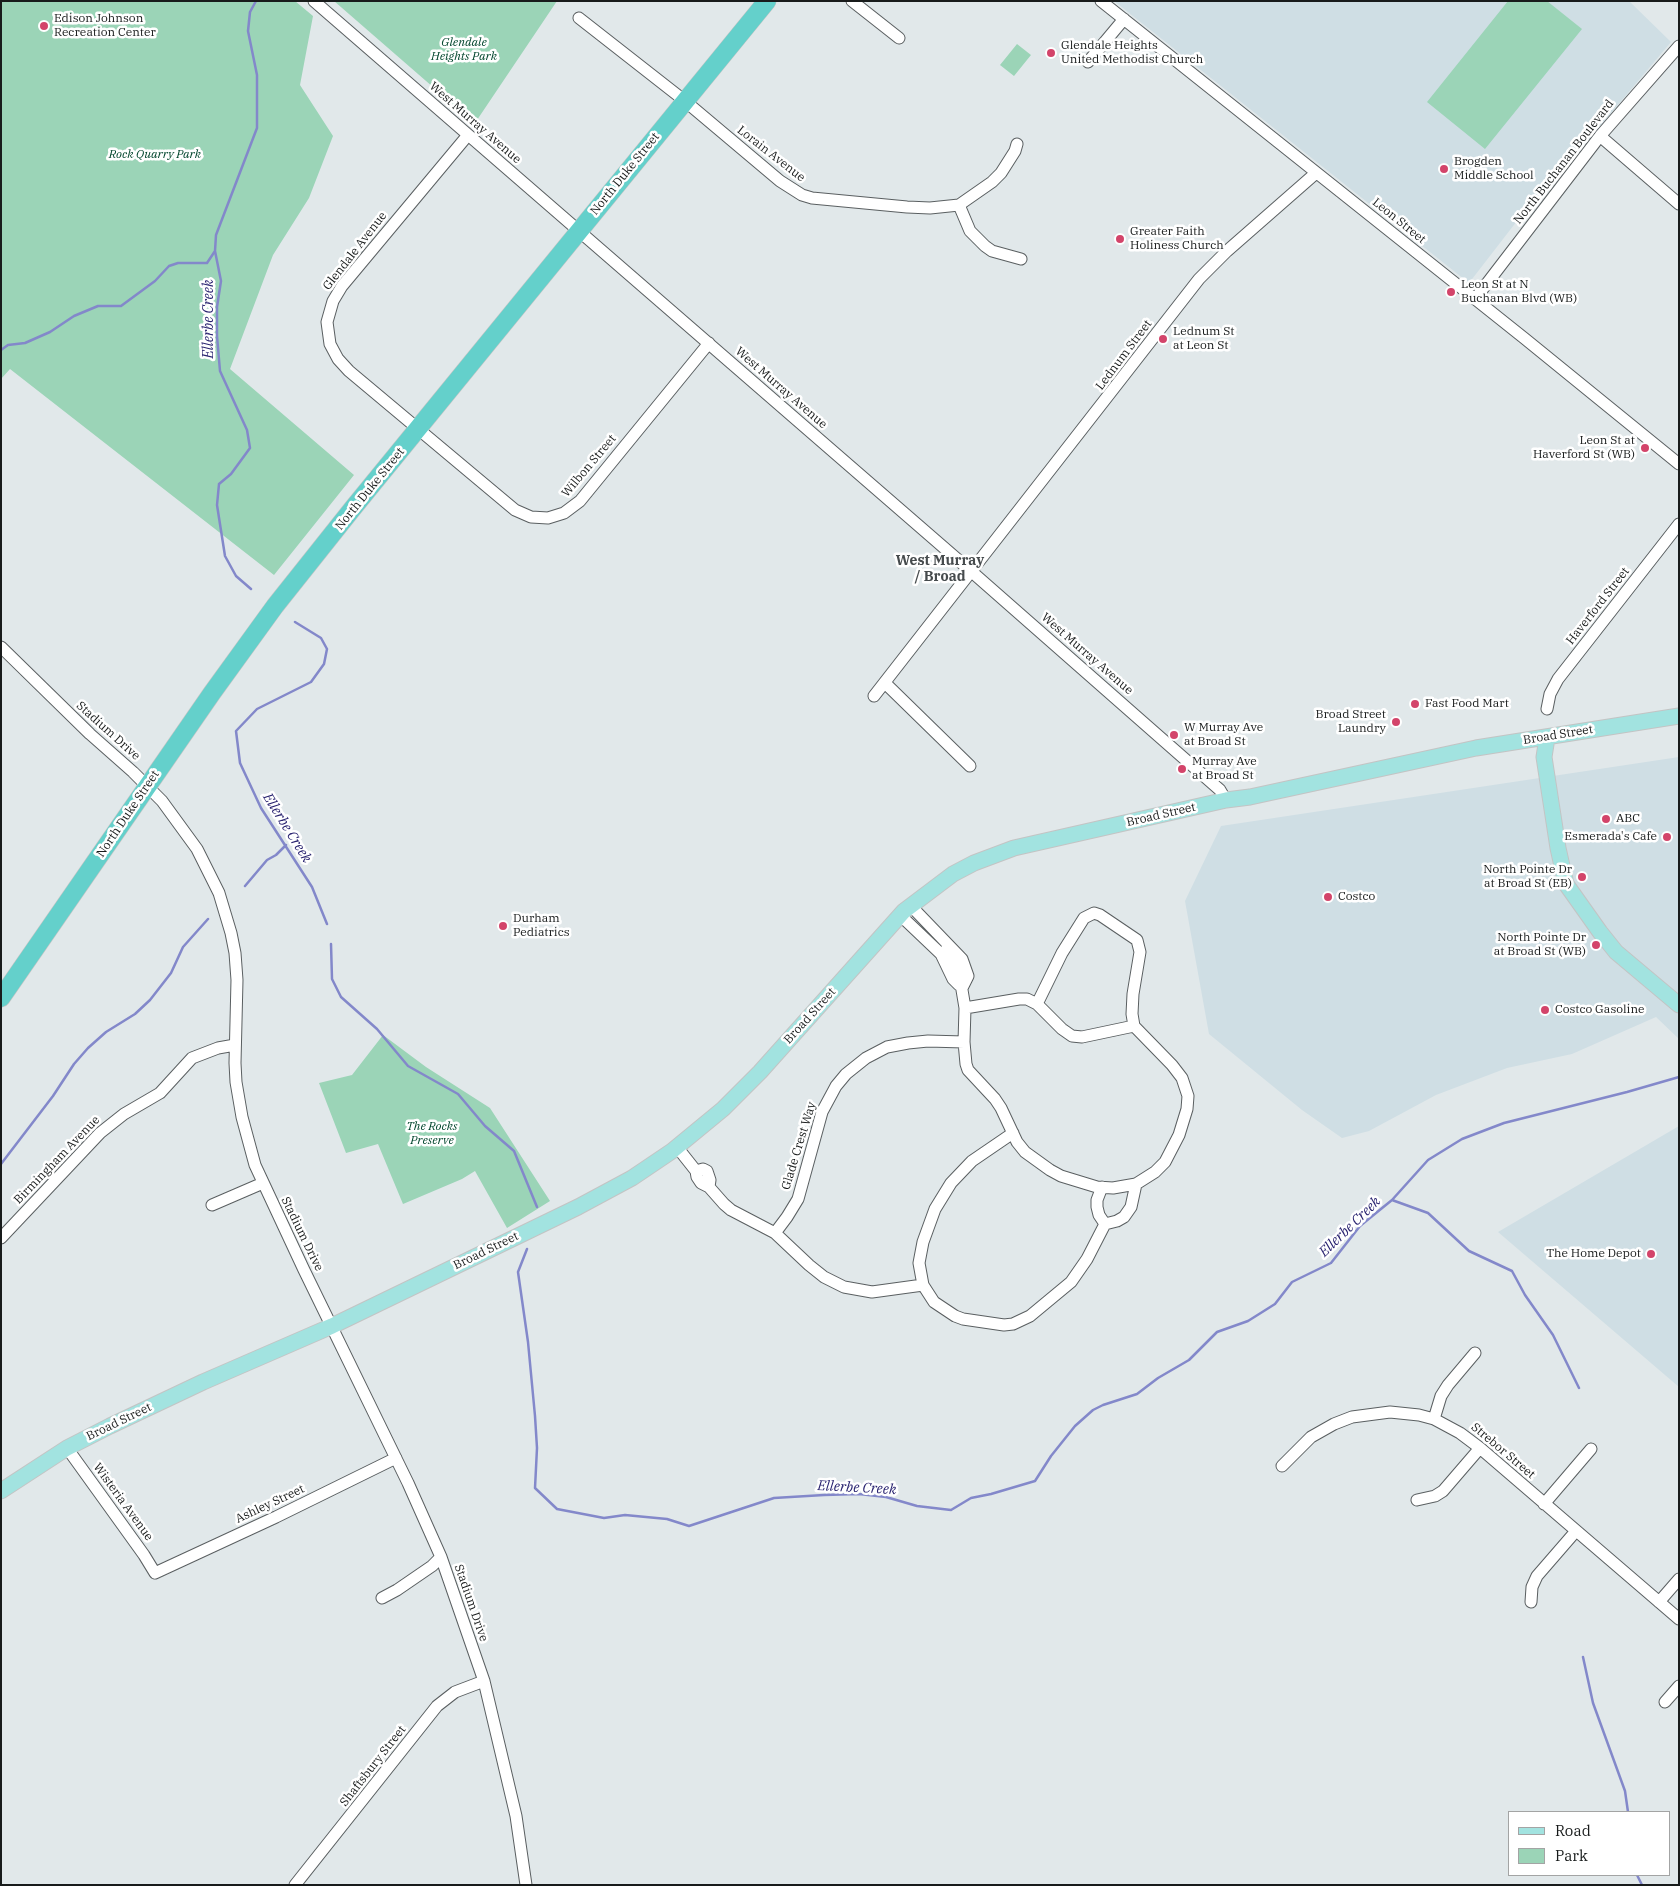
<!DOCTYPE html>
<style>
body{margin:0}
#map{position:relative;width:1680px;height:1886px;overflow:hidden;background:#e1e8ea;font-family:"IBM Plex Serif",serif}
canvas{display:block}
.frame{position:absolute;inset:0;border:2px solid #181b1b;pointer-events:none}
.legend{position:absolute;left:1508px;top:1811px;width:162px;height:65px;box-sizing:border-box;background:#fff;border:1px solid #a3a4a4;margin:0;padding:6px 9px;list-style:none;font-size:15px;color:#181b1b}
.legend li{display:flex;align-items:center;gap:10px;height:25px}
.legend b{width:25px;border:1px solid #a3a4a4}
</style>
<div id="map">
<canvas width="1680" height="1886"></canvas>
<div class="frame"></div>
<ul class="legend">
<li><b style="height:6px;background:#a2e3e0"></b>Road</li>
<li><b style="height:14px;background:#9bd4b7"></b>Park</li>
</ul>
</div>
<script>
const ctx = document.querySelector('canvas').getContext('2d');
ctx.lineJoin = 'round';
function fillPath(path, color) {
  ctx.fillStyle = color;
  ctx.fill(path, 'evenodd');
}
function shape(rows) {
  const path = new Path2D();
  for (const r of rows) {
    path.moveTo(r[0], r[1]);
    for (let i = 2; i < r.length; i += 2) path.lineTo(r[i], r[i + 1]);
  }
  return path;
}
function stroke(path, color, width, dash) {
  ctx.strokeStyle = color;
  ctx.lineWidth = width;
  ctx.lineCap = dash ? 'butt' : 'round';
  ctx.setLineDash(dash || []);
  ctx.stroke(path);
}
function label(font, color, halo, rows, align = 'center') {
  ctx.font = font + ' "IBM Plex Serif",serif';
  ctx.lineWidth = 5;
  ctx.setLineDash([]);
  ctx.textBaseline = 'middle';
  ctx.strokeStyle = halo;
  ctx.fillStyle = color;
  for (const [text, x, y, turn = 0] of rows) {
    ctx.save();
    ctx.translate(x, y);
    ctx.rotate((+turn || 0) * Math.PI / 180);
    ctx.textAlign = isNaN(turn) ? turn : align;
    if (halo) ctx.strokeText(text, 0, 0);
    ctx.fillText(text, 0, 0);
    ctx.restore();
  }
}
const built = shape([
 [1114,1,1629,1,1671,42,1590,138,1534,199,1469,283],
 [1679,757,1679,1039,1656,1017,1572,1054,1507,1068,1436,1095,1369,1131,1342,1138,1302,1110,1209,1034,1185,901,1221,826],
 [1679,1126,1679,1387,1498,1232]
]);
const green = shape([
 [1,1,295,1,313,16,300,85,333,136,309,198,273,255,230,369,354,475,274,575,10,369,1,379],
 [334,1,557,1,477,120,471,116,464,114],
 [1508,1,1547,1,1582,29,1485,149,1427,102],
 [1017,44,1031,55,1014,76,1000,65],
 [383,1035,426,1067,490,1108,550,1201,507,1228,475,1171,462,1179,403,1204,378,1144,346,1153,319,1083,352,1075]
]);
const stream = shape([
 [1,350,8,345,25,343,50,332,74,316,98,306,121,306,155,281,169,266,178,263,207,263,215,251],
 [251,589,236,576,225,556,217,505,219,484,231,474,250,448,247,430,220,371,217,336,217,307,221,281,215,251,216,235,257,128,257,75,248,31,250,12,256,1],
 [295,622,321,638,327,649,324,664,311,682,257,709,236,731,240,763,261,808,312,887,327,924],
 [245,886,267,860,276,855,286,845],
 [331,944,332,979,341,997,377,1029,408,1066,458,1094,485,1126,514,1151,537,1207],
 [1,1164,53,1096,74,1064,88,1048,106,1032,135,1014,150,1000,171,973,183,947,208,919],
 [1392,1200,1428,1213,1469,1251,1512,1271,1525,1295,1553,1335,1579,1388],
 [527,1249,518,1272,528,1342,535,1416,537,1448,535,1488,557,1509,604,1518,625,1515,667,1519,689,1526,774,1498,824,1495,859,1494,886,1497,917,1506,951,1510,971,1498,991,1494,1035,1481,1051,1456,1075,1426,1093,1410,1103,1405,1137,1394,1158,1378,1189,1360,1217,1332,1248,1321,1275,1304,1292,1282,1331,1263,1360,1226,1392,1200,1428,1160,1462,1139,1504,1123,1627,1092,1679,1077],
 [1583,1657,1593,1703,1625,1791,1628,1812],
 [1637,1875,1642,1885]
]);
const minor = shape([
 [314,1,972,572,1220,790,1226,800],
 [852,1,899,38],
 [1101,1,1524,338,1679,464],
 [579,18,685,101,780,181,802,195,812,198,907,207,930,208,959,205,992,182,1001,173,1015,151,1017,144],
 [1088,62,1124,19],
 [468,135,342,286,333,301,327,322,330,344,338,359,349,371,515,510,531,517,548,518,564,513,580,501,709,343],
 [1600,136,1679,204],
 [959,205,970,231,985,246,992,251,1021,259],
 [1475,299,1600,136,1679,46],
 [1,647,90,734,133,772,162,801,197,849,219,893,231,933,235,953,237,980,235,1063,236,1082,242,1117,255,1165,304,1270,408,1483,441,1557,484,1681,516,1816,526,1885],
 [885,683,970,766],
 [874,696,1199,279,1227,251,1316,173],
 [1547,709,1550,694,1558,679,1679,524],
 [910,905,962,959,968,976,962,988],
 [900,915,941,954,953,979,959,985],
 [950,947,941,954,952,958,960,978,965,1008,964,1042,966,1064,968,1070,995,1099,1001,1108,1017,1142,1025,1152,1050,1170,1061,1176,1097,1187,1113,1188,1136,1184,1155,1172,1165,1162,1179,1135,1187,1109,1188,1096,1182,1078,1172,1065,1134,1026,1082,1037,1072,1036,1062,1029,1037,1004,1027,999,1019,999,965,1008],
 [1037,1004,1062,953,1084,918,1094,913,1100,915,1137,940,1140,952,1133,994,1132,1014,1134,1026],
 [1013,1133,972,1161,951,1183,935,1209,923,1242,919,1263,923,1285,934,1302,955,1316,963,1319,1004,1325,1013,1324,1030,1316,1071,1282,1087,1259,1105,1224,1117,1221,1124,1217,1131,1207,1136,1184],
 [677,1147,696,1171,697,1177,701,1183,709,1187,724,1204,731,1210,775,1233,809,1265,824,1277,844,1287,872,1292,923,1285],
 [696,1171,703,1169,707,1171,710,1180,709,1187],
 [1102,1187,1097,1200,1097,1207,1099,1215,1105,1224],
 [212,1205,263,1183],
 [775,1233,787,1217,798,1199,822,1112,836,1086,846,1074,866,1058,887,1047,908,1043,928,1041,964,1042],
 [1,1238,100,1133,124,1114,160,1093,192,1058,218,1048,235,1045],
 [1434,1419,1441,1396,1448,1385,1475,1353],
 [67,1448,144,1555,155,1573,276,1517,396,1458],
 [1282,1466,1311,1437,1334,1424,1352,1417,1390,1412,1419,1415,1434,1419,1460,1433,1480,1448,1679,1619],
 [1417,1500,1435,1496,1443,1491,1480,1448],
 [1544,1504,1591,1449],
 [382,1598,397,1590,432,1566,441,1557],
 [1531,1602,1532,1587,1537,1576,1576,1531],
 [1659,1602,1679,1579],
 [1665,1702,1679,1686],
 [295,1885,437,1706,455,1692,484,1681]
]);
const major = shape([
 [1547,738,1544,757,1558,848,1566,884,1600,932,1616,952,1679,1005],
 [1,1491,67,1448,110,1426,203,1382,332,1326,578,1207,632,1178,672,1151,723,1109,760,1072,904,911,953,874,974,863,1014,848,1226,800,1250,797,1476,748,1679,716]
]);
const highway = shape([
 [1,998,212,693,275,606,353,508,767,1]
]);
const markers = [
 [44,26,5,"#d3446a"],
 [1051,53,5,"#d3446a"],
 [1444,169,5,"#d3446a"],
 [1120,239,5,"#d3446a"],
 [1451,292,5,"#d3446a"],
 [1163,339,5,"#d3446a"],
 [1645,448,5,"#d3446a"],
 [1415,704,5,"#d3446a"],
 [1396,722,5,"#d3446a"],
 [1174,735,5,"#d3446a"],
 [1182,769,5,"#d3446a"],
 [1606,819,5,"#d3446a"],
 [1667,837,5,"#d3446a"],
 [1582,877,5,"#d3446a"],
 [1328,897,5,"#d3446a"],
 [503,926,5,"#d3446a"],
 [1596,945,5,"#d3446a"],
 [1545,1010,5,"#d3446a"],
 [1651,1254,5,"#d3446a"]
];
const poiNames = [
 ["Edison Johnson",54,19],
 ["Recreation Center",54,33],
 ["Glendale Heights",1061,46],
 ["United Methodist Church",1061,60],
 ["Brogden",1454,162],
 ["Middle School",1454,176],
 ["Greater Faith",1130,232],
 ["Holiness Church",1130,246],
 ["Leon St at N",1461,285],
 ["Buchanan Blvd (WB)",1461,299],
 ["Lednum St",1173,332],
 ["at Leon St",1173,346],
 ["Leon St at",1635,441,"right"],
 ["Haverford St (WB)",1635,455,"right"],
 ["Fast Food Mart",1425,704],
 ["Broad Street",1386,715,"right"],
 ["Laundry",1386,729,"right"],
 ["W Murray Ave",1184,728],
 ["at Broad St",1184,742],
 ["Murray Ave",1192,762],
 ["at Broad St",1192,776],
 ["ABC",1616,819],
 ["Esmerada's Cafe",1657,837,"right"],
 ["North Pointe Dr",1572,870,"right"],
 ["at Broad St (EB)",1572,884,"right"],
 ["Costco",1338,897],
 ["Durham",513,919],
 ["Pediatrics",513,933],
 ["North Pointe Dr",1586,938,"right"],
 ["at Broad St (WB)",1586,952,"right"],
 ["Costco Gasoline",1555,1010],
 ["The Home Depot",1641,1254,"right"]
];
const parkNames = [
 ["Glendale",464,43],
 ["Heights Park",464,57],
 ["Rock Quarry Park",155,155],
 ["The Rocks",432,1127],
 ["Preserve",432,1141]
];
const streetNames = [
 ["West Murray Avenue",475,123,41],
 ["Lorain Avenue",771,154,38],
 ["North Buchanan Boulevard",1564,162,-52],
 ["North Duke Street",625,174,-51],
 ["Leon Street",1399,221,39],
 ["Glendale Avenue",355,251,-52],
 ["Lednum Street",1124,355,-53],
 ["West Murray Avenue",781,388,41],
 ["Wilbon Street",589,466,-50],
 ["North Duke Street",370,489,-51],
 ["Haverford Street",1598,606,-52],
 ["West Murray Avenue",1087,654,41],
 ["Stadium Drive",108,731,42],
 ["Broad Street",1558,735,-9],
 ["North Duke Street",128,814,-56],
 ["Broad Street",1161,815,-13],
 ["Broad Street",810,1016,-48],
 ["Glade Crest Way",799,1146,-73],
 ["Birmingham Avenue",57,1160,-46],
 ["Stadium Drive",302,1234,64],
 ["Broad Street",486,1251,-26],
 ["Broad Street",119,1422,-26],
 ["Strebor Street",1503,1451,40],
 ["Wisteria Avenue",123,1502,54],
 ["Ashley Street",270,1504,-25],
 ["Stadium Drive",471,1603,71],
 ["Shaftsbury Street",373,1766,-52]
];
const waterNames = [
 ["Ellerbe Creek",209,319,-90],
 ["Ellerbe Creek",287,828,58],
 ["Ellerbe Creek",1350,1227,-44],
 ["Ellerbe Creek",857,1488,3]
];
const neighbourhoodNames = [
 ["West Murray",940,561],
 ["/ Broad",940,577]
];
fillPath(built, '#cfdee4');
fillPath(green, '#9bd4b7');
stroke(stream, '#8388ca', 2.5);
stroke(minor, '#5a5f61', 13);
stroke(major, '#c3c4c4', 17);
stroke(highway, '#c3c4c4', 19);
stroke(minor, '#fff', 11);
stroke(major, '#a2e3e0', 15);
stroke(highway, '#64d0cb', 18);
for (const [x, y, r, color] of markers) {
  const dot = new Path2D();
  dot.arc(x, y, r, 0, 2 * Math.PI);
  ctx.fillStyle = color;
  ctx.fill(dot);
  stroke(dot, '#fff', 2);
}
label('12px', '#181b1b', '#fff', poiNames, 'left');
label('italic 12px', '#00452c', '#fff', parkNames);
label('12px', '#181b1b', '#fff', streetNames);
label('italic 14px', '#28226f', '#fff', waterNames);
label('bold 14px', '#464b4d', '#fff', neighbourhoodNames);
</script>
